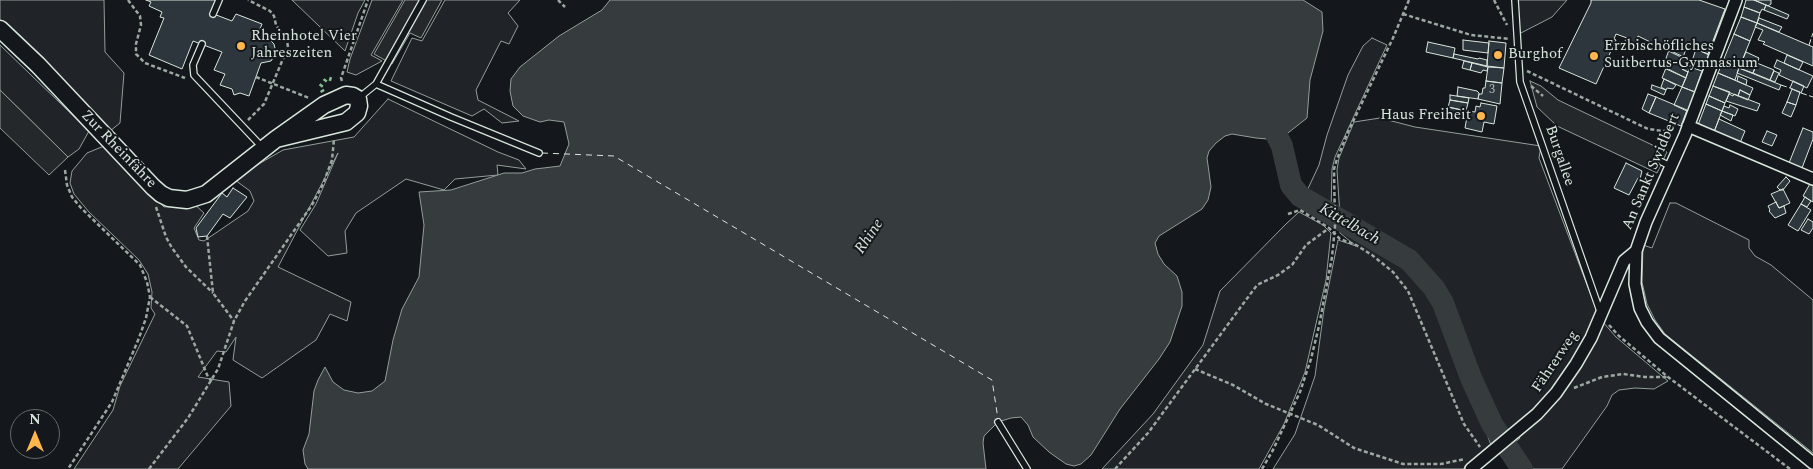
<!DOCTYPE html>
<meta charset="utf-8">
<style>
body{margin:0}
#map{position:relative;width:1813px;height:469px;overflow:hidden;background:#14181c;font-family:Spectral,serif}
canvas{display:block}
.north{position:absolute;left:10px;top:409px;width:50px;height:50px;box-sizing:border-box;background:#14181c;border:1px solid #626a69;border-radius:50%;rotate:0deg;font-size:14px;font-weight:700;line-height:20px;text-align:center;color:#d8e6dc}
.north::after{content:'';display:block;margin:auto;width:18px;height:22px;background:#ffb74d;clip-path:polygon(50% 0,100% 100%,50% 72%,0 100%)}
</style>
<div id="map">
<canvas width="1813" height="469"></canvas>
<div class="north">N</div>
</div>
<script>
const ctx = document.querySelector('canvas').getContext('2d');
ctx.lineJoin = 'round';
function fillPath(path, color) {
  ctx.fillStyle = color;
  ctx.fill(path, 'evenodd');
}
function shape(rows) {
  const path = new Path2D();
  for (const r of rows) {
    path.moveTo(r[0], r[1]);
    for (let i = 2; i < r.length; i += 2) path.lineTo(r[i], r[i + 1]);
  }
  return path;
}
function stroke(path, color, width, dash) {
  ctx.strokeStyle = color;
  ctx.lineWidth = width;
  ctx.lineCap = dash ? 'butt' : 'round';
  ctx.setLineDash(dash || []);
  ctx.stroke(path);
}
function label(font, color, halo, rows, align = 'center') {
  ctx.font = font + ' Spectral,serif';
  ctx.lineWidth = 4;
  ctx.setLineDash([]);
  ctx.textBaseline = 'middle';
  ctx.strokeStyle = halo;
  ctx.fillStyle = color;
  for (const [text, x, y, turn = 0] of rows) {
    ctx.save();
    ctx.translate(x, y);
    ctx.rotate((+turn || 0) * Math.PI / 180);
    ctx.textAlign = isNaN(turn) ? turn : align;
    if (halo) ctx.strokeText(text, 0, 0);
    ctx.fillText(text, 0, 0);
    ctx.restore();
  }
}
const green = shape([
 [0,0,104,0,105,52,124,73,120,123,110,131,0,22,0,0],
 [292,0,365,0,358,13,345,51,292,0],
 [372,0,403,0,371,55,382,61,356,75,347,72,350,59,372,0],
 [445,0,520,0,508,13,518,26,509,44,501,41,476,90,478,100,519,121,502,123,484,109,472,116,391,81,412,38,422,41,445,0],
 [1517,0,1567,0,1552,17,1519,34,1517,0],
 [1372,38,1387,45,1335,157,1332,169,1331,211,1305,195,1319,165,1327,135,1348,75,1363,46,1372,38],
 [0,45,89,131,79,149,68,157,0,90,0,45],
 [388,99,498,152,519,160,526,169,497,165,498,175,455,179,444,190,406,179,356,213,345,231,347,253,328,256,300,230,316,204,338,153,278,267,351,302,347,321,330,314,316,340,262,378,233,360,236,337,226,352,217,351,198,377,229,382,231,406,178,469,74,469,113,410,120,386,155,314,151,308,152,292,148,274,139,260,89,212,74,194,70,183,72,171,87,153,104,146,164,207,187,205,193,203,204,213,194,228,199,240,204,241,248,211,254,201,250,191,235,180,257,165,283,150,354,137,388,99],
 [1380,118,1415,127,1541,146,1539,158,1598,314,1588,336,1553,390,1534,411,1503,439,1494,424,1447,304,1425,269,1411,256,1340,216,1337,170,1339,158,1354,122,1380,118],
 [1670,203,1676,203,1749,240,1749,248,1755,256,1771,265,1813,300,1813,453,1665,334,1655,320,1647,304,1642,282,1643,245,1652,248,1670,203],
 [1299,212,1323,225,1331,233,1326,280,1305,372,1284,424,1259,469,1102,469,1153,414,1203,345,1220,291,1286,224,1299,212],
 [1341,225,1406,263,1418,274,1431,290,1439,305,1491,445,1463,469,1273,469,1295,434,1315,376,1324,309,1338,240,1356,246,1340,233,1341,225],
 [1603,322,1616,337,1668,381,1654,389,1635,388,1619,390,1612,395,1607,406,1562,469,1526,469,1512,445,1520,438,1518,435,1603,322]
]);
const parking = shape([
 [405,0,442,0,421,38,410,33,392,64,374,54,405,0],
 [1530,81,1541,86,1558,100,1667,152,1657,173,1557,126,1537,107,1530,81],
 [0,90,68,157,49,175,0,128,0,90]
]);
const water = shape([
 [610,0,1303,0,1322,12,1323,31,1310,80,1307,118,1279,140,1256,138,1232,134,1225,136,1216,143,1209,151,1207,158,1211,187,1208,200,1202,209,1159,236,1155,243,1158,254,1164,264,1177,276,1182,292,1182,306,1170,342,1159,359,1120,409,1091,455,1081,464,1074,466,1066,464,1049,452,1033,437,1028,425,1021,417,1011,418,998,422,984,436,983,443,986,469,308,469,305,464,303,450,309,434,314,391,318,380,325,367,333,382,344,390,358,393,372,391,385,381,393,340,402,309,419,277,424,225,419,192,451,190,504,173,522,173,535,169,560,166,569,144,564,122,549,120,540,122,523,116,513,106,510,91,511,79,520,67,559,36,602,10,610,0]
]);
const river = shape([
 [1265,112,1282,146,1291,185,1300,196,1409,260,1434,288,1443,303,1471,378,1492,424,1522,469]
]);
const ferry = shape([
 [542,153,614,156,992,380,998,419]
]);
const building = shape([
 [146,0,216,0,211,13,232,21,236,14,262,24,256,39,268,38,274,44,276,53,271,61,261,63,249,96,240,93,234,95,232,89,220,85,225,74,214,70,222,52,193,41,182,69,149,55,164,18,160,17,162,12,149,6,151,2,146,0],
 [1591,0,1699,0,1725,9,1708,54,1687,45,1683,58,1638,36,1634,45,1625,41,1627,38,1616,34,1614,39,1616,40,1596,84,1559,68,1591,3,1591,0],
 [1746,0,1754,0,1766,5,1764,10,1762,9,1760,13,1744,7,1746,0],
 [1754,0,1771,0,1771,4,1768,6,1754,0],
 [1766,5,1789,15,1787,19,1764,10,1766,5],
 [1744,7,1760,13,1757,23,1741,17,1744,7],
 [1741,17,1757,23,1750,41,1734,34,1741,17],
 [1759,18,1782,27,1779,32,1757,23,1759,18],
 [1757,23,1813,47,1813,66,1763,44,1765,42,1758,40,1763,30,1755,27,1757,23],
 [1734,34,1750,41,1739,68,1723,61,1734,34],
 [1463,40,1489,43,1488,53,1463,50,1463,40],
 [1489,41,1506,43,1504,68,1487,66,1489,41],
 [1428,42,1455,48,1453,58,1426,52,1428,42],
 [1696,49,1709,55,1705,66,1692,61,1696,49],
 [1669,50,1692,61,1688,72,1682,69,1684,66,1672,61,1671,64,1665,61,1669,50],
 [1746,52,1759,58,1753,73,1739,68,1746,52],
 [1454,54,1478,59,1479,58,1487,60,1487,66,1453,58,1454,54],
 [1787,55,1803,62,1799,70,1784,63,1787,55],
 [1777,60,1813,76,1807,88,1779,75,1781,70,1774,67,1777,60],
 [1464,61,1472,63,1470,70,1462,68,1464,61],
 [1665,61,1671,64,1672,61,1684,66,1682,69,1688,72,1686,78,1662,67,1665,61],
 [1723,61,1739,68,1735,80,1718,73,1723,61],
 [1472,63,1488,67,1487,71,1483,70,1481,73,1470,70,1472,63],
 [1757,63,1774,70,1770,80,1753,73,1757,63],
 [1488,67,1504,68,1502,83,1486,81,1488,67],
 [1690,67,1702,71,1695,92,1682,87,1690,67],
 [1666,68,1686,78,1682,87,1662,78,1666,68],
 [1739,68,1781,85,1779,90,1737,73,1739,68],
 [1774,71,1779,73,1775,82,1770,80,1774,71],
 [1718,73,1753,88,1750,95,1740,90,1738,96,1713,86,1718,73],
 [1738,76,1747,80,1746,85,1737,81,1738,76],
 [1664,79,1676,85,1673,89,1667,88,1666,90,1661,87,1664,79],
 [1486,81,1502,83,1500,104,1478,99,1479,94,1482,94,1483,88,1485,88,1486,81],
 [1793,81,1804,86,1801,93,1790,88,1793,81],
 [1652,85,1666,90,1664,95,1651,89,1652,85],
 [1713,86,1730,92,1725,103,1709,96,1713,86],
 [1458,87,1477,91,1479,93,1478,99,1457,96,1458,87],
 [1682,87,1695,92,1689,112,1674,105,1682,87],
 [1792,89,1800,92,1796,105,1787,102,1792,89],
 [1740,90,1750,95,1748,100,1738,96,1740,90],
 [1648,94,1656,97,1649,113,1642,109,1648,94],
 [1729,94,1733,96,1734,94,1760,104,1757,111,1726,101,1729,94],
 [1450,95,1469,98,1468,103,1450,100,1450,95],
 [1709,96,1725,103,1722,111,1706,104,1709,96],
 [1656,97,1687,110,1681,126,1649,113,1656,97],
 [1450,100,1468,103,1466,111,1448,107,1450,100],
 [1787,102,1796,105,1791,117,1782,113,1787,102],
 [1481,103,1497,106,1494,124,1484,122,1482,132,1465,128,1468,111,1475,112,1476,106,1480,107,1481,103],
 [1706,104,1722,111,1714,132,1698,125,1706,104],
 [1730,105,1738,109,1735,116,1722,111,1724,106,1729,108,1730,105],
 [1448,107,1462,110,1461,119,1446,116,1448,107],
 [1462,110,1468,111,1467,120,1461,119,1462,110],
 [1722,111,1733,115,1731,121,1720,115,1722,111],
 [1719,119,1745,131,1740,143,1714,132,1719,119],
 [1803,128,1813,132,1813,139,1802,168,1789,163,1803,128],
 [1767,131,1777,135,1772,146,1762,142,1767,131],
 [1626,163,1642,171,1640,179,1638,178,1637,180,1629,195,1614,188,1626,163],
 [1786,177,1790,181,1783,190,1780,190,1777,187,1786,177],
 [1811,182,1813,183,1813,202,1803,196,1811,182],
 [233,188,247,197,230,218,223,214,207,236,198,237,196,228,222,193,227,197,233,188],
 [1783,189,1790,203,1779,208,1771,194,1783,189],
 [1805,197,1811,201,1807,207,1801,204,1805,197],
 [1776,202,1779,208,1784,206,1786,213,1775,218,1769,211,1770,210,1768,206,1776,202],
 [1801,204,1811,210,1798,231,1788,225,1801,204],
 [1808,219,1813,222,1813,228,1809,234,1801,230,1808,219]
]);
const path = shape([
 [128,0,140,16,141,25,136,44,136,54,145,63,185,78],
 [558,0,565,7],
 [1494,0,1507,25],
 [1403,14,1471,35,1510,39],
 [1527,71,1648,129,1663,131,1674,130],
 [256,77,309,98],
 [342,81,341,78,368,0],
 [1531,86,1543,96],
 [248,120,264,104,288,47,287,41,276,25,274,16,270,11,248,0],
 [65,170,67,185,72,197,81,208,140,265,147,282,150,297,146,318,139,338,112,402,68,469],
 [156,207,166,237,172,248,186,267,213,293],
 [1288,214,1300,210,1329,228],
 [207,236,213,293,234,321],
 [150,297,187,326,208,377,212,381],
 [1609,325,1619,336,1668,377,1790,469],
 [1195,369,1233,385,1266,404,1318,425,1354,448,1403,464,1441,464,1465,459],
 [1574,388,1602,377,1623,374,1645,377,1668,377],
 [149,469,188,418,218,369,234,321,245,301,312,205,323,184,332,160,334,139],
 [1115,469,1148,433,1257,285,1278,275,1292,265,1306,245,1329,228,1340,239,1356,245,1372,255,1393,272,1408,291,1464,424,1480,447],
 [1262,469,1273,450,1300,392,1311,359,1319,326,1332,257,1335,227,1334,169,1337,159,1348,132,1393,38,1409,0]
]);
const lane = shape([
 [1515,0,1520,82,1601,314],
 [213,14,219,0],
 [202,44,193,65,194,75,262,147],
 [376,84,423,0],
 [360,97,376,84,451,117,539,153],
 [1662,162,1670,166],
 [998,422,1027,469]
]);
const street = shape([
 [1736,0,1685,135,1646,222,1636,251,1635,284,1640,308,1647,322,1659,338,1813,463],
 [1688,126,1813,179],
 [1471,469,1537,414,1556,393,1576,364,1591,338,1624,261,1636,251]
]);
const secondary = shape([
 [0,29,38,65,153,187,161,194,169,198,187,200,206,194,276,139,324,105,346,95,353,96,358,99,359,106,357,113,346,122,276,139]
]);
const hedge = shape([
 [323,92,320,87,327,78,334,80]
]);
const fence = shape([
 [1809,45,1813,33],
 [1781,85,1790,88],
 [1801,93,1813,97]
]);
const markers = [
 [241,46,5,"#ffb74d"],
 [1498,55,5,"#ffb74d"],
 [1594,56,5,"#ffb74d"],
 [1481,116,5,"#ffb74d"]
];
const numberNames = [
 ["3",1492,91]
];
const poiNames = [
 ["Rheinhotel Vier",251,37],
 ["Jahreszeiten",251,54],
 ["Erzbischöfliches",1604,47],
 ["Suitbertus-Gymnasium",1604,64],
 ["Burghof",1508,55],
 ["Haus Freiheit",1471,116,"right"]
];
const streetNames = [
 ["Zur Rheinfähre",118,150,46],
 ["Burgallee",1559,156,71],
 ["An Sankt Swidbert",1652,172,-67],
 ["Fährerweg",1556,362,-56]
];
const waterNames = [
 ["Kittelbach",1349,225,30],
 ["Rhine",870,237,-56]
];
fillPath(green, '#202428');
stroke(green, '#939e99', 1);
fillPath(parking, '#24282b');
stroke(parking, '#939e99', 1);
fillPath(water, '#363b3e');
stroke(water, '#939e99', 1);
stroke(river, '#363b3e', 22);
stroke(ferry, '#d8e6dc', 1, [6, 5]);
fillPath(building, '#2c363c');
stroke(building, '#d8e6dc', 1);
stroke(lane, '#d8e6dc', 8);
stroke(street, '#d8e6dc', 14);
stroke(secondary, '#d8e6dc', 19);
stroke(path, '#9da8a2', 2.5, [4, 2.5]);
stroke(lane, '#14181c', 5.5);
stroke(street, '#14181c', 11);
stroke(secondary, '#14181c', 16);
stroke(hedge, '#8ac095', 4, [2.5, 4]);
stroke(fence, '#d8e6dc', 1, [6, 2.5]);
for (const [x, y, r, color] of markers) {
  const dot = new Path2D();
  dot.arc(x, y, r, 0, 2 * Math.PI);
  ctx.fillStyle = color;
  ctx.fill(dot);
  stroke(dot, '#14181c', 2);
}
label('12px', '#adbab4', null, numberNames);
label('15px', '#d8e6dc', '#14181c', poiNames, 'left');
label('15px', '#d8e6dc', '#14181c', streetNames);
label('italic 16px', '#d8e6dc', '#14181c', waterNames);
</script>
